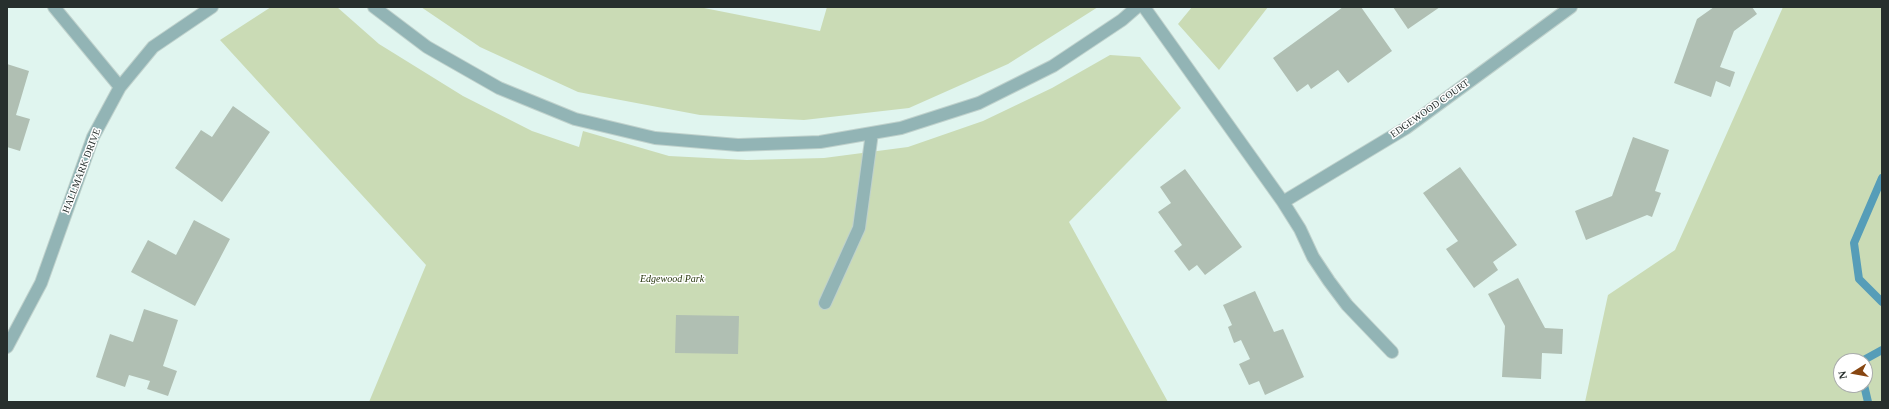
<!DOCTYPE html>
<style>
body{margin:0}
#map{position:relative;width:1889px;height:409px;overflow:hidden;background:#e0f5ef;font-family:"Times New Roman",serif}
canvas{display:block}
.frame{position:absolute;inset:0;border:8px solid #272f2d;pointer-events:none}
.north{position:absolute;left:1833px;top:353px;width:40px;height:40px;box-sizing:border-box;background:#fff;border:1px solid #a9acab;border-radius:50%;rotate:259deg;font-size:11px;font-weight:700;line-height:16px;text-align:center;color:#272f2d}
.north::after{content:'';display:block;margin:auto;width:14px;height:18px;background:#874611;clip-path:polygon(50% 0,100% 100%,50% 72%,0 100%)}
</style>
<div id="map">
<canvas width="1889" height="409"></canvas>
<div class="frame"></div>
<div class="north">N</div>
</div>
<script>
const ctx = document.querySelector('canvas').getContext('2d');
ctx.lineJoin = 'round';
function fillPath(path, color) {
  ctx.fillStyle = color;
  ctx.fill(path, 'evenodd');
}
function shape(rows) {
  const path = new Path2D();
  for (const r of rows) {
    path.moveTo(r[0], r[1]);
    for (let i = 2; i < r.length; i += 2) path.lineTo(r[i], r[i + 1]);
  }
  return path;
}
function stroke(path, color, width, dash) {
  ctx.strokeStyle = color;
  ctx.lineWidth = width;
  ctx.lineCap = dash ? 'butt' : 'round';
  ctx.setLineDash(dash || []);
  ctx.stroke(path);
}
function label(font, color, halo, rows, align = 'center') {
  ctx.font = font + ' "Times New Roman",serif';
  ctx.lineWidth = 3;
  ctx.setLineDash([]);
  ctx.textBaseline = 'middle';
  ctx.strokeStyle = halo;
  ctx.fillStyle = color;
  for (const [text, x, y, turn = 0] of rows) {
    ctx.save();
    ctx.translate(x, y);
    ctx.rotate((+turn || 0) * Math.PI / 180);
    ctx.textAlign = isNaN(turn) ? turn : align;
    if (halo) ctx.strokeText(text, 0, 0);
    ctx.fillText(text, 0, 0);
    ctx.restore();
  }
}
const green = shape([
 [271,7,337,7,379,44,463,96,532,131,579,147,583,131,669,156,747,160,824,158,908,147,983,121,1052,88,1110,55,1140,57,1181,108,1069,222,1168,402,369,402,426,265,220,40],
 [421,7,699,7,820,31,827,7,1098,7,1008,64,909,108,804,120,700,115,578,92,480,47],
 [1192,7,1268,7,1219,70,1178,24],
 [1783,7,1882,7,1882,402,1585,402,1608,295,1675,250],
 [1841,361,1865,361,1865,385,1841,385]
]);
const stream = shape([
 [1882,178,1854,243,1859,279,1882,302],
 [1862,361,1882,350],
 [1864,385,1868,402]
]);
const building = shape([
 [1343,7,1361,7,1392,51,1348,83,1338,70,1311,89,1308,84,1297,92,1273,58],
 [1393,7,1440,7,1408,29],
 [1714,7,1752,7,1757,14,1734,31,1720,67,1735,72,1730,87,1716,81,1711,97,1674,83,1697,19],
 [7,64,29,71,16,115,30,119,20,151,7,147],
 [233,106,270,132,222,202,175,168,201,130,212,137],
 [1633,137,1669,150,1655,191,1661,193,1652,217,1647,215,1586,240,1575,211,1612,196],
 [1460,167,1517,245,1493,262,1498,270,1474,288,1446,249,1458,241,1423,193],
 [1185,169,1242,247,1205,275,1197,265,1189,271,1174,251,1182,245,1158,212,1171,203,1160,187],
 [194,220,230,239,195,306,131,272,148,240,176,255],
 [1518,278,1545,328,1563,329,1562,354,1542,353,1541,379,1502,377,1505,326,1488,294],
 [1255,291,1274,332,1283,329,1304,377,1265,395,1259,381,1249,385,1239,364,1250,359,1241,340,1234,343,1228,327,1232,325,1223,305],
 [144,309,178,320,163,366,177,371,168,396,147,389,150,381,129,375,125,387,96,377,110,334,133,342],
 [676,315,739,316,738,354,675,353]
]);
const minor = shape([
 [54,7,120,87],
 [374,7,427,47,499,88,575,119,655,138,738,145,820,142,901,128,979,103,1053,66,1122,20,1137,7],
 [1144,7,1283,202,1300,229,1313,257,1329,281,1347,305,1392,352],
 [1283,202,1406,128,1571,7],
 [825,303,859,228,872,133],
 [7,347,41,283,93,137,120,87,153,47,212,7]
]);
const streetNames = [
 ["EDGEWOOD COURT",1430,109,-35],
 ["HALLMARK DRIVE",82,171,-69]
];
const parkNames = [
 ["Edgewood Park",672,279]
];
fillPath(green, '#cadbb5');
stroke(stream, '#569db8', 8);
fillPath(building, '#b0bfb3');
stroke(minor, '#bfd1cc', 14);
stroke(minor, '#92b4b5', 12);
label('10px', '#272f2d', '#fff', streetNames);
label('italic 10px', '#2a3910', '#fff', parkNames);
</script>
